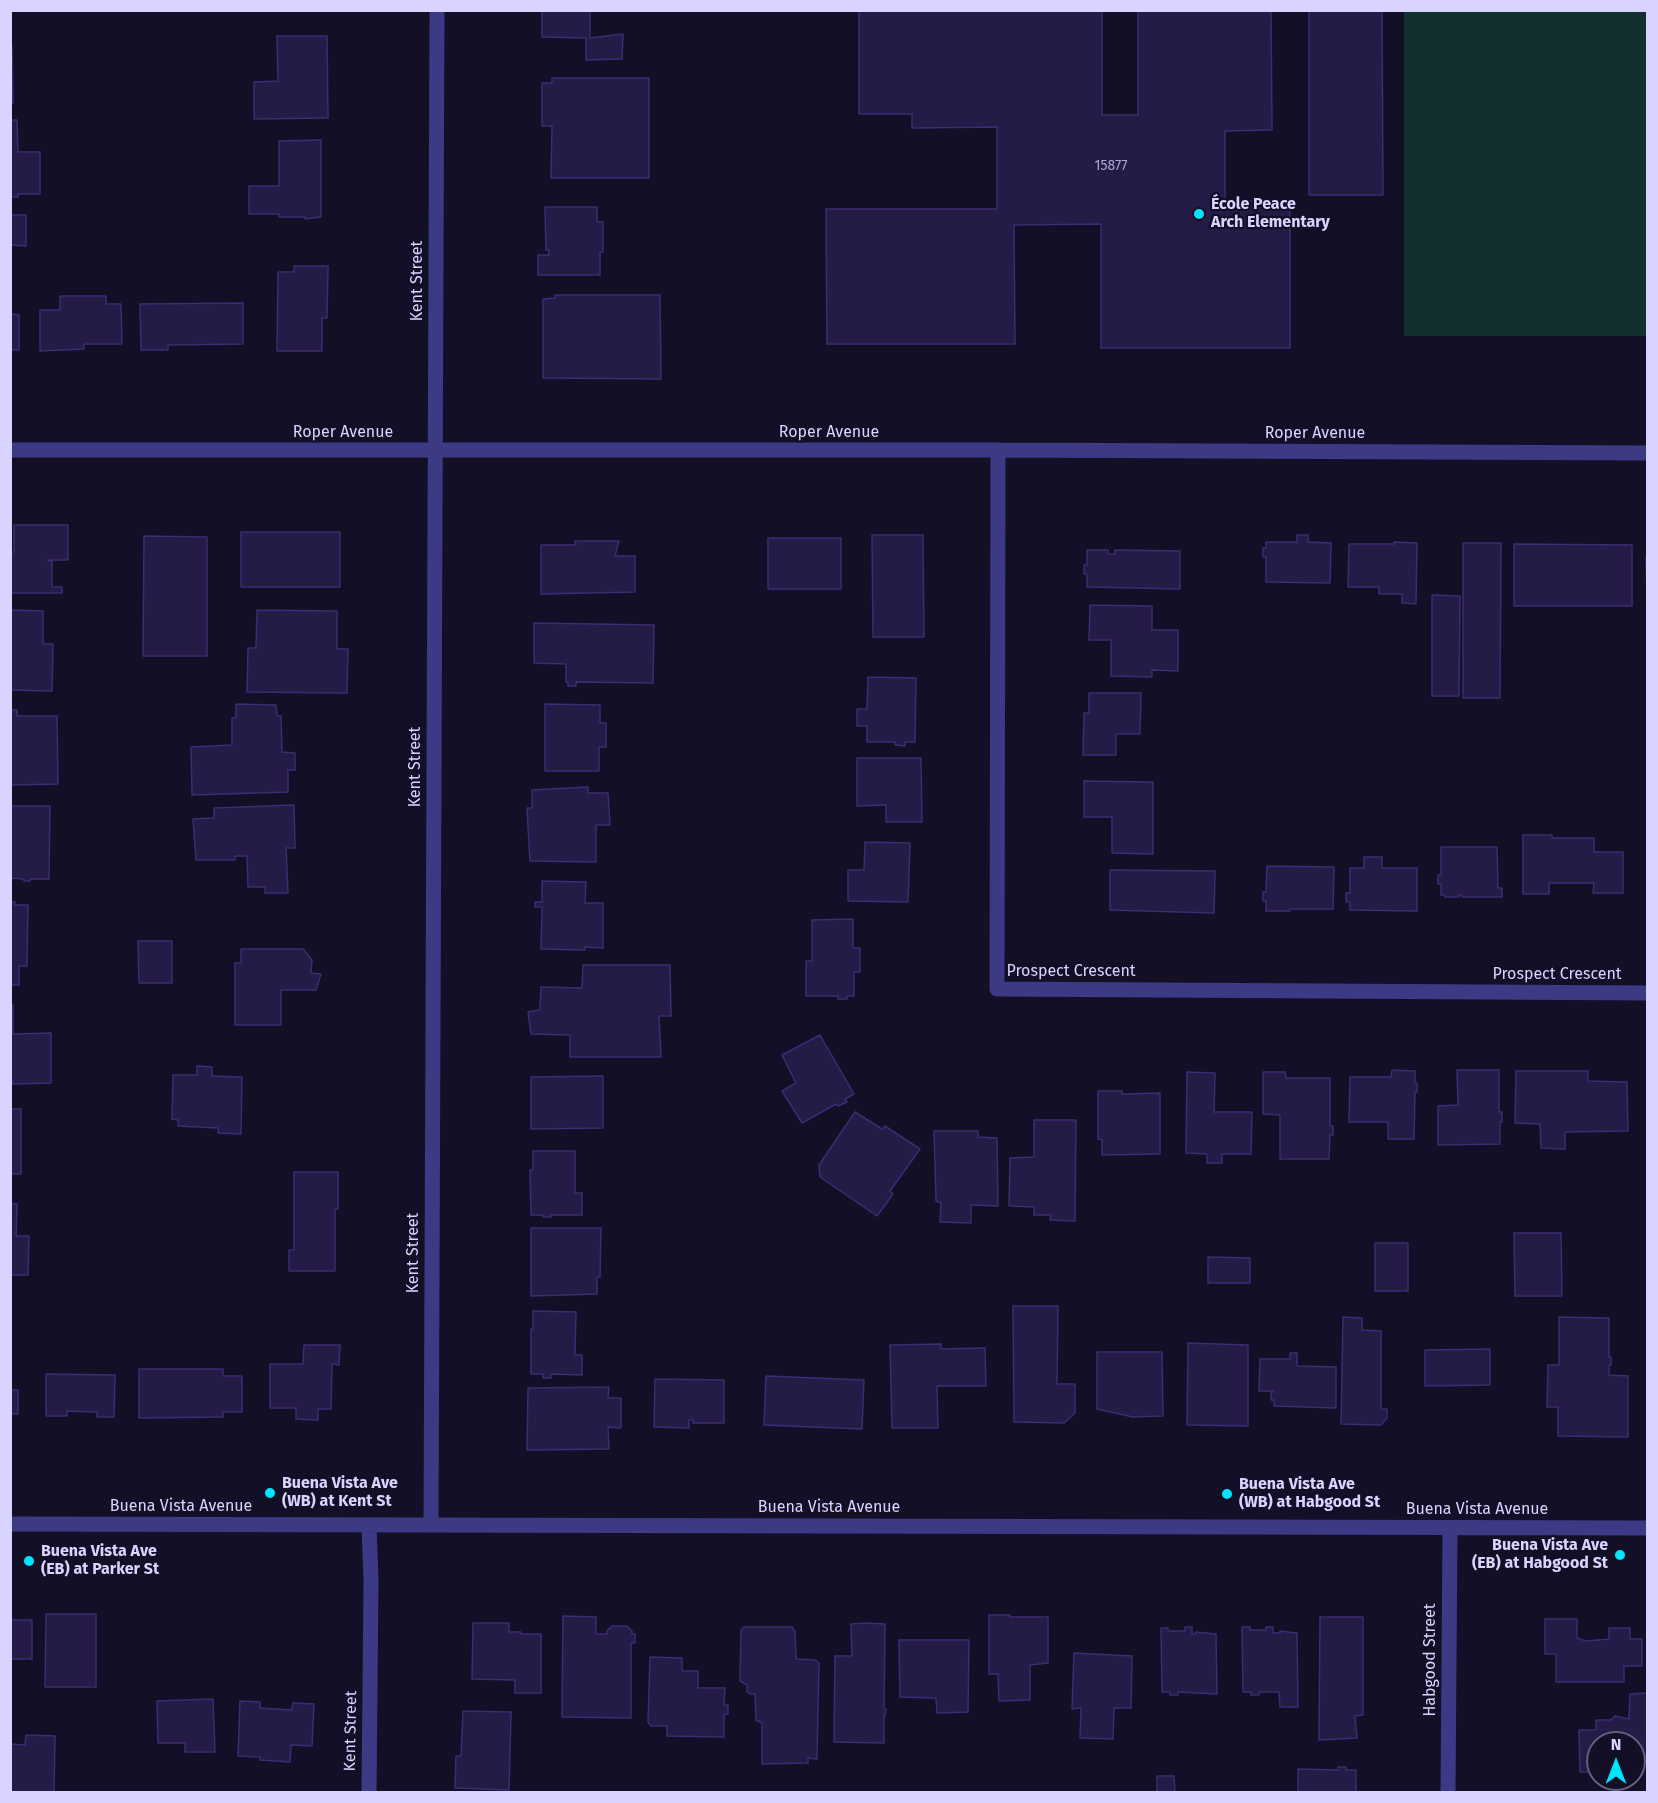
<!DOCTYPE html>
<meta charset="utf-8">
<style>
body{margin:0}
#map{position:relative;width:1658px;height:1803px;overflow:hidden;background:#130f26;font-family:"Fira Sans",sans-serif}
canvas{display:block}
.frame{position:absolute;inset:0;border:12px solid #d9d4ff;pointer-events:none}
.north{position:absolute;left:1586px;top:1731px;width:60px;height:60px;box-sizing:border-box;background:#130f26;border:2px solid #625e7d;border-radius:50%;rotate:0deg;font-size:16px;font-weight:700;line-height:24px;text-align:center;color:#d9d4ff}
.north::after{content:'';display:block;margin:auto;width:21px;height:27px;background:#00e5ff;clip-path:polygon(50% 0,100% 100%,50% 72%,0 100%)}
</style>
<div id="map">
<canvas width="1658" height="1803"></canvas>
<div class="frame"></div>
<div class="north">N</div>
</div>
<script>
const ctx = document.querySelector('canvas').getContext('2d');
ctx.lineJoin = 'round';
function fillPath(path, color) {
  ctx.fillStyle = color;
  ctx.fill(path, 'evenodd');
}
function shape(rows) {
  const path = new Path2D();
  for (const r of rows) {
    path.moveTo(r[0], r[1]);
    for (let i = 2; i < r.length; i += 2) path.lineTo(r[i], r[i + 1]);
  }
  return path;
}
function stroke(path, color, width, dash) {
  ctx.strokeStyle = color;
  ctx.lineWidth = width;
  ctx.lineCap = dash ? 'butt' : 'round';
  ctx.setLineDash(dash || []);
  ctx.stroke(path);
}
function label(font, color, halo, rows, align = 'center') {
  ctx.font = font + ' "Fira Sans",sans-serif';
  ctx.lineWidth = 4.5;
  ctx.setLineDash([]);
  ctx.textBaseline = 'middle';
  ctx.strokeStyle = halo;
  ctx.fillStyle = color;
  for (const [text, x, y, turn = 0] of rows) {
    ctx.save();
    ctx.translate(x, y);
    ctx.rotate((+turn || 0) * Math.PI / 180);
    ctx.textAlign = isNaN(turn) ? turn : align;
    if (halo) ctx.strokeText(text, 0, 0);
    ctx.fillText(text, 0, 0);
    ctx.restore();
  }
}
const green = shape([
 [1404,11,1647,11,1647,336,1404,336]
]);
const building = shape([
 [542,10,590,10,590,38,623,34,622,59,586,60,586,38,542,37,542,10],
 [859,10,1102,10,1102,115,1138,115,1138,10,1271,10,1272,130,1225,131,1225,201,1290,201,1290,348,1101,348,1101,224,1014,225,1015,344,827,344,826,209,997,209,997,127,912,128,912,114,859,114,859,10],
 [1309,10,1382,10,1383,195,1309,195,1309,10],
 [277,36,327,36,328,118,254,119,254,82,278,81,277,36],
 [10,47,12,47,13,103,10,103,10,47],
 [552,78,649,78,649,178,551,178,552,126,542,126,542,83,552,83,552,78],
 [10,120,17,120,18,152,40,152,40,194,18,194,18,197,10,197,10,120],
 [321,140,321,217,305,219,305,217,279,217,279,214,249,214,249,186,279,186,279,141,321,140],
 [545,207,597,207,597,222,603,222,603,252,600,252,600,275,538,275,538,255,549,255,549,250,546,250,545,207],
 [10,215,26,215,26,246,10,245,10,215],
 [294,266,328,266,327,318,322,318,322,351,277,351,278,272,294,272,294,266],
 [555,295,660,295,661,379,543,378,543,299,555,298,555,295],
 [60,296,106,296,106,304,121,304,122,344,84,344,84,349,40,351,40,310,60,310,60,296],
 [243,303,243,344,168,345,168,350,141,350,140,304,243,303],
 [10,314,19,315,19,350,10,350,10,314],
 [14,525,68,525,68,560,48,560,48,561,52,561,52,587,62,587,62,593,10,593,10,552,14,552,14,525],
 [241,532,340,532,340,587,241,587,241,532],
 [872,535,923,535,924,637,873,637,872,535],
 [1297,535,1308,535,1308,542,1331,543,1330,583,1266,582,1266,557,1263,557,1263,548,1266,548,1266,542,1297,542,1297,535],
 [144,536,207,537,207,656,143,656,144,536],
 [768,538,841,538,841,589,768,589,768,538],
 [575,541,619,541,615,556,635,556,635,592,541,594,541,545,576,545,575,541],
 [1394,542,1417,543,1416,604,1402,603,1402,594,1379,594,1379,587,1348,587,1349,544,1394,544,1394,542],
 [1463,543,1501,543,1500,698,1463,698,1463,543],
 [1514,544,1632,545,1632,606,1514,606,1514,544],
 [1087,550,1108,550,1108,554,1115,554,1115,550,1180,551,1180,589,1087,587,1087,574,1084,574,1084,565,1087,565,1087,550],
 [1646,558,1648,558,1648,599,1647,599,1646,558],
 [1432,595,1460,596,1459,696,1432,696,1432,595],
 [1090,605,1152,606,1152,630,1178,630,1178,671,1152,670,1152,677,1111,676,1111,640,1089,640,1090,605],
 [11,610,43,611,43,644,53,644,52,691,10,690,11,610],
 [257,610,337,611,337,649,348,649,347,693,247,692,248,648,256,648,257,610],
 [534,623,654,625,653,683,576,682,576,686,568,686,568,682,566,682,566,664,534,663,534,623],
 [868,677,916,678,915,742,905,742,905,746,895,745,895,742,867,742,867,726,857,726,857,709,867,709,868,677],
 [1089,693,1141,693,1140,734,1116,734,1116,755,1083,755,1084,713,1089,713,1089,693],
 [236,704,276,705,277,716,281,716,282,752,295,753,295,770,288,770,288,792,192,795,191,747,232,745,232,718,236,718,236,704],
 [545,704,600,705,600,723,606,723,606,747,599,747,599,771,545,771,545,704],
 [10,710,17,710,17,716,57,716,58,784,10,785,10,710],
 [857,758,921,758,922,822,886,822,886,805,857,806,857,758],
 [1084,781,1153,782,1153,854,1112,853,1112,817,1084,817,1084,781],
 [588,787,588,793,608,793,610,825,596,825,596,862,530,861,527,808,532,808,532,790,588,787],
 [294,805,295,848,286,848,288,893,265,893,265,887,248,887,247,856,235,856,235,860,196,860,193,819,214,818,214,808,294,805],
 [10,806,50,806,49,879,30,879,30,881,24,881,24,879,10,878,10,806],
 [1523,835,1552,835,1552,838,1594,838,1594,852,1623,852,1623,893,1593,893,1594,883,1549,883,1549,894,1523,894,1523,835],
 [865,842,910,843,908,902,848,901,848,870,864,870,865,842],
 [1441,847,1497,847,1498,888,1502,888,1502,897,1462,897,1462,895,1459,895,1459,897,1445,897,1445,895,1441,895,1441,884,1438,884,1438,875,1441,875,1441,847],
 [1364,857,1382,857,1382,868,1417,868,1417,911,1350,910,1350,902,1346,902,1346,893,1350,893,1350,868,1364,868,1364,857],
 [1267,866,1334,867,1333,909,1290,909,1290,911,1266,911,1266,901,1263,901,1263,892,1266,892,1267,866],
 [1110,870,1215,871,1214,913,1110,910,1110,870],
 [542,881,586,882,585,903,603,903,603,948,585,947,585,950,541,949,542,907,535,907,535,902,542,902,542,881],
 [10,902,15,902,15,905,28,905,27,966,19,966,19,985,10,985,10,902],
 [853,919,853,948,860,948,860,972,854,972,854,996,847,996,847,999,838,999,838,996,806,996,806,961,812,961,812,920,853,919],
 [138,941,172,941,172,983,139,983,138,941],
 [241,949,303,949,312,960,311,973,321,974,316,990,281,990,281,1025,235,1025,235,963,241,963,241,949],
 [583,965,670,965,671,1016,659,1016,661,1057,570,1057,570,1035,531,1034,528,1012,540,1010,541,987,582,988,583,965],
 [10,1005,13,1005,13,1034,51,1033,51,1083,13,1084,13,1081,10,1081,10,1005],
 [820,1035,854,1094,845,1099,847,1102,838,1106,836,1104,802,1123,782,1091,796,1083,782,1055,820,1035],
 [197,1066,212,1067,212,1076,242,1077,241,1134,218,1133,218,1128,178,1126,178,1120,172,1119,173,1075,197,1075,197,1066],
 [1392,1070,1415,1071,1415,1083,1417,1083,1417,1092,1415,1092,1414,1139,1388,1139,1388,1122,1349,1122,1350,1077,1391,1077,1392,1070],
 [1457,1070,1499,1070,1499,1112,1502,1112,1502,1122,1500,1122,1500,1144,1438,1145,1438,1106,1458,1105,1457,1070],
 [1516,1071,1588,1071,1588,1081,1627,1082,1628,1131,1565,1132,1565,1149,1541,1148,1540,1124,1515,1123,1516,1071],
 [1187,1072,1215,1073,1214,1112,1252,1112,1251,1154,1222,1154,1222,1163,1207,1163,1207,1154,1186,1153,1187,1072],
 [1263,1072,1285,1072,1286,1078,1330,1078,1330,1126,1333,1126,1333,1135,1330,1135,1329,1159,1280,1159,1280,1115,1263,1114,1263,1072],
 [603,1076,603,1128,531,1129,531,1077,603,1076],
 [1098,1091,1122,1091,1122,1094,1160,1093,1160,1154,1102,1155,1102,1140,1098,1139,1098,1091],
 [10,1109,21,1109,21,1174,10,1174,10,1109],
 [855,1112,882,1129,885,1126,920,1149,890,1191,893,1194,877,1216,820,1177,819,1165,855,1112],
 [1034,1120,1076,1120,1075,1221,1050,1220,1051,1215,1034,1215,1034,1207,1009,1206,1010,1158,1034,1157,1034,1120],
 [934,1131,978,1131,978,1137,997,1138,998,1206,971,1205,971,1223,940,1222,941,1203,936,1201,934,1131],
 [533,1151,575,1151,575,1193,582,1193,582,1215,551,1215,551,1217,543,1217,543,1215,531,1215,530,1170,533,1170,533,1151],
 [294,1172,338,1172,338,1209,335,1209,335,1271,289,1271,289,1250,294,1250,294,1172],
 [10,1204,17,1204,16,1236,29,1236,28,1275,10,1275,10,1204],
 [531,1228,601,1228,600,1277,597,1277,597,1294,531,1296,531,1228],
 [1514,1233,1561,1233,1562,1296,1515,1296,1514,1233],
 [1375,1243,1408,1243,1408,1291,1375,1291,1375,1243],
 [1208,1257,1250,1258,1250,1283,1208,1283,1208,1257],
 [1013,1306,1058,1306,1057,1384,1075,1384,1075,1413,1064,1423,1014,1422,1013,1306],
 [533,1311,576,1312,575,1355,582,1355,582,1375,551,1374,551,1378,543,1378,543,1374,531,1374,531,1329,533,1329,533,1311],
 [1343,1317,1362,1318,1362,1330,1381,1331,1381,1409,1387,1409,1387,1418,1381,1425,1341,1424,1343,1317],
 [1559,1317,1609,1318,1609,1357,1611,1357,1611,1365,1609,1365,1609,1375,1628,1376,1628,1437,1558,1436,1558,1407,1547,1407,1548,1365,1559,1365,1559,1317],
 [1188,1343,1248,1345,1248,1426,1187,1425,1188,1343],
 [941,1344,941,1349,985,1348,986,1386,937,1386,938,1428,892,1428,890,1345,941,1344],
 [304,1345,340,1345,339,1365,332,1364,331,1409,318,1409,318,1420,296,1419,296,1408,270,1408,270,1364,303,1364,304,1345],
 [1490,1349,1490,1385,1425,1386,1425,1350,1490,1349],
 [1097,1352,1162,1352,1163,1416,1133,1417,1097,1409,1097,1352],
 [1290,1353,1297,1353,1297,1366,1336,1367,1336,1408,1274,1406,1274,1400,1271,1400,1271,1392,1274,1391,1259,1391,1260,1359,1290,1359,1290,1353],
 [139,1369,223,1369,223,1376,242,1376,242,1412,223,1412,223,1417,139,1418,139,1369],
 [46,1374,115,1375,114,1417,97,1417,97,1412,67,1411,67,1416,46,1416,46,1374],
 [766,1376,864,1380,862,1429,764,1425,766,1376],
 [655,1379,724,1380,724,1423,693,1423,693,1420,689,1420,689,1428,654,1427,655,1379],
 [609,1387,608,1398,621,1398,621,1428,608,1427,609,1449,527,1450,528,1388,609,1387],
 [10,1390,18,1390,18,1414,10,1414,10,1390],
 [46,1614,96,1614,96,1687,45,1687,46,1614],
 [989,1615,1010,1615,1010,1617,1048,1617,1048,1663,1030,1665,1030,1700,999,1701,998,1674,989,1674,989,1615],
 [563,1616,596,1617,596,1634,607,1634,607,1631,612,1626,627,1626,632,1631,632,1634,635,1634,635,1643,631,1643,631,1718,562,1717,563,1616],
 [1320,1617,1363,1617,1363,1715,1355,1716,1357,1738,1319,1740,1320,1617],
 [1545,1619,1577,1619,1577,1638,1586,1641,1609,1639,1609,1628,1630,1628,1630,1639,1642,1639,1642,1666,1624,1666,1624,1682,1556,1682,1556,1654,1545,1654,1545,1619],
 [10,1620,32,1620,32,1659,10,1659,10,1620],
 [473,1623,509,1623,509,1632,521,1632,521,1634,541,1634,541,1693,515,1693,515,1680,472,1679,473,1623],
 [867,1623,885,1624,884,1709,886,1709,885,1716,884,1716,884,1743,834,1742,835,1656,852,1656,851,1624,867,1623],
 [744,1627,792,1627,795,1631,796,1659,815,1660,819,1663,817,1759,808,1758,808,1763,762,1764,762,1723,756,1720,755,1694,750,1694,747,1691,747,1685,740,1681,741,1630,744,1627],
 [1185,1627,1192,1627,1192,1634,1196,1634,1196,1632,1216,1634,1217,1694,1178,1692,1178,1695,1170,1695,1170,1692,1162,1692,1161,1628,1168,1628,1168,1631,1185,1631,1185,1627],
 [1242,1627,1250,1627,1250,1630,1266,1630,1266,1627,1273,1627,1273,1633,1280,1633,1280,1631,1297,1633,1298,1707,1280,1707,1279,1692,1259,1692,1259,1695,1251,1695,1251,1692,1243,1692,1242,1627],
 [899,1640,969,1640,968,1712,937,1713,936,1698,900,1697,899,1640],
 [1074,1653,1132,1656,1131,1708,1114,1708,1113,1739,1080,1738,1081,1708,1072,1709,1074,1653],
 [650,1657,682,1658,682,1671,698,1671,698,1688,725,1688,724,1705,728,1705,728,1714,724,1714,724,1737,667,1736,667,1726,651,1726,648,1722,650,1657],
 [1648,1693,1648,1758,1638,1758,1639,1771,1634,1771,1634,1743,1598,1743,1598,1772,1580,1772,1579,1730,1596,1730,1596,1720,1611,1720,1615,1716,1629,1719,1630,1694,1648,1693],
 [213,1699,215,1752,185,1752,185,1743,158,1743,157,1701,213,1699],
 [240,1701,260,1702,260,1708,292,1710,293,1703,314,1704,312,1746,291,1745,290,1762,260,1760,260,1757,238,1756,240,1701],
 [463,1711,511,1712,509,1790,455,1788,456,1756,461,1756,463,1711],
 [26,1735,55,1736,54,1792,10,1792,10,1744,25,1745,26,1735],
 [1338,1767,1346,1767,1346,1770,1356,1770,1356,1792,1359,1792,1298,1792,1298,1769,1338,1770,1338,1767],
 [1157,1776,1174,1776,1175,1792,1157,1792,1157,1776]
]);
const minor = shape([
 [10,450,998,450,1648,453],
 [998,450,997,989,1648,993],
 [10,1524,1648,1528],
 [431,1524,437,10],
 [369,1792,371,1580,369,1526],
 [1448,1792,1450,1529]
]);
const markers = [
 [1199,214,6,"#00e5ff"],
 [270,1493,6,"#00e5ff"],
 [1227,1494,6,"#00e5ff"],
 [1620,1555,6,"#00e5ff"],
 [29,1561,6,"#00e5ff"]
];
const numberNames = [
 ["15877",1111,166]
];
const poiNames = [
 ["École Peace",1211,205],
 ["Arch Elementary",1211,223],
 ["Buena Vista Ave",282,1484],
 ["(WB) at Kent St",282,1502],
 ["Buena Vista Ave",1239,1485],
 ["(WB) at Habgood St",1239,1503],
 ["Buena Vista Ave",1608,1546,"right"],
 ["(EB) at Habgood St",1608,1564,"right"],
 ["Buena Vista Ave",41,1552],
 ["(EB) at Parker St",41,1570]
];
const streetNames = [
 ["Kent Street",418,281,-90],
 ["Roper Avenue",343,433],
 ["Roper Avenue",829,433],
 ["Roper Avenue",1315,434],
 ["Kent Street",416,767,-90],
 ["Prospect Crescent",1071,972],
 ["Prospect Crescent",1557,975],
 ["Kent Street",414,1253,-90],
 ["Buena Vista Avenue",181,1507],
 ["Buena Vista Avenue",829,1508],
 ["Buena Vista Avenue",1477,1510],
 ["Habgood Street",1431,1660,-90],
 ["Kent Street",351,1731,-89]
];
fillPath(green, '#12302f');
fillPath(building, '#241b47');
stroke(building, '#3b2d73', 1.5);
stroke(minor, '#3d3a85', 15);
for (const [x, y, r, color] of markers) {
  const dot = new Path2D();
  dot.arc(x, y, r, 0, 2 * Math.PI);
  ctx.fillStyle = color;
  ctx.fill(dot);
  stroke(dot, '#130f26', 2);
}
label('14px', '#aca6d1', null, numberNames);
label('bold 16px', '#d9d4ff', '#130f26', poiNames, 'left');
label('16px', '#d9d4ff', '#130f26', streetNames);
</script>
